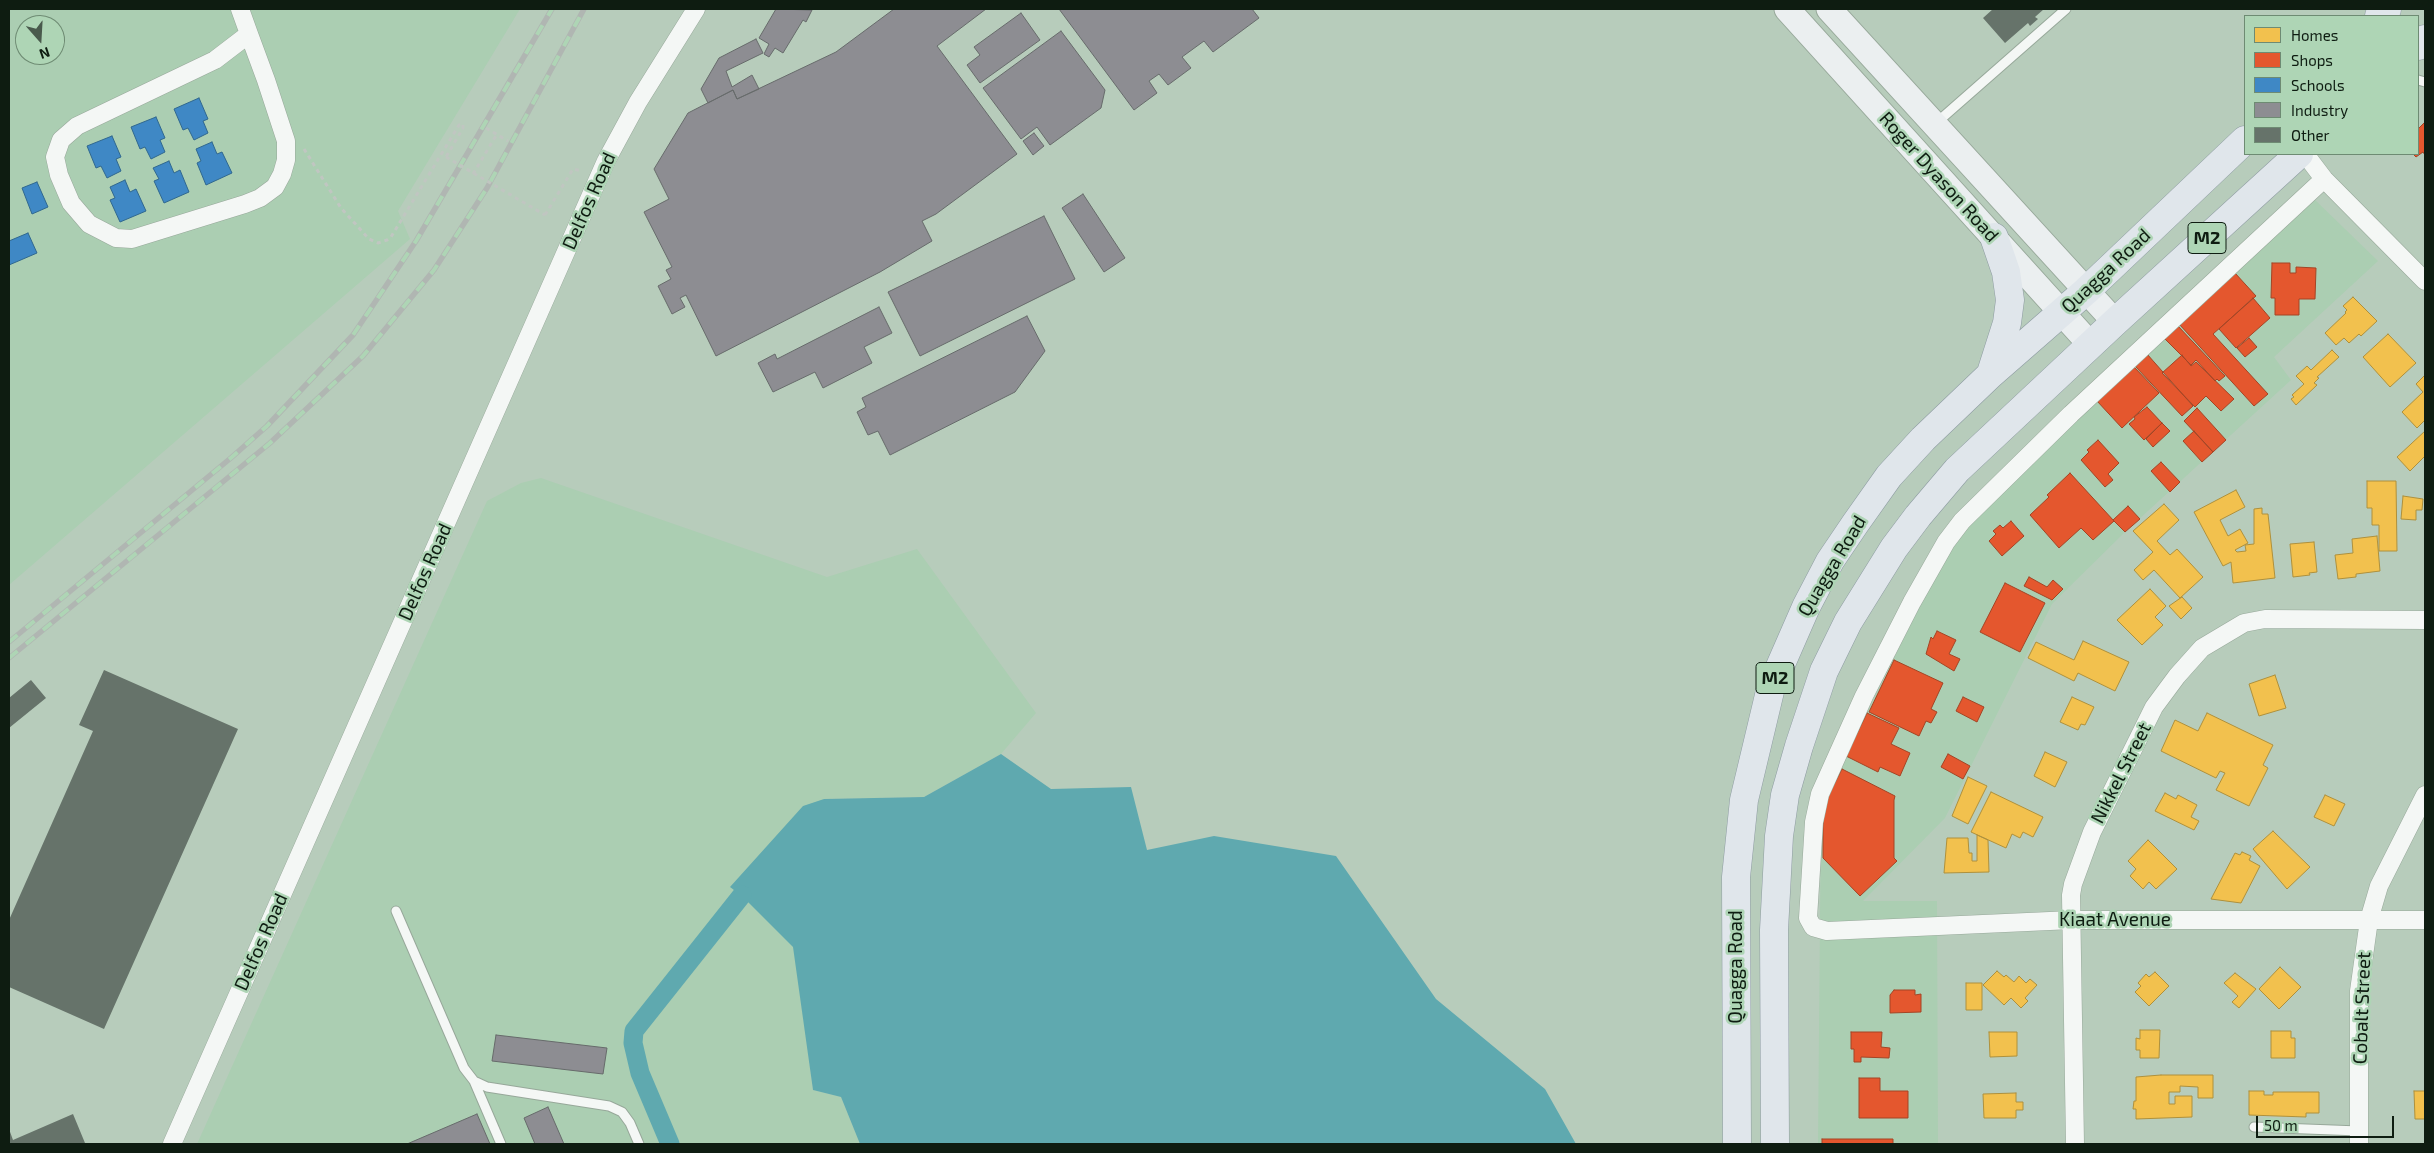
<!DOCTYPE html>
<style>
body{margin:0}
#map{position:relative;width:2434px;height:1153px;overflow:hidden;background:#b7ccbb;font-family:"Exo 2",sans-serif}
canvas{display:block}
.frame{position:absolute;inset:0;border:10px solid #0e1c11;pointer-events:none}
.legend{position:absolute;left:2244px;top:15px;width:175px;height:140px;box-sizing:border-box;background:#aed5b5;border:1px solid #6e8b73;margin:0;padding:6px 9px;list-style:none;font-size:15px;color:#0e1c11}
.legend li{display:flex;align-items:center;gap:10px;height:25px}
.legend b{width:25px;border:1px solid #6e8b73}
.north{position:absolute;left:15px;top:15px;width:50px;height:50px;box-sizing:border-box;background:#aed5b5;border:1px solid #6e8b73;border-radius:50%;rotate:161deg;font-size:14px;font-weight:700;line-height:20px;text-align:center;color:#0e1c11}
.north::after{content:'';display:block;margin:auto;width:18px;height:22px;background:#495a4c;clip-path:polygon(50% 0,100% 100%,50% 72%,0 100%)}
.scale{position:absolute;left:2256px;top:1116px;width:138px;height:22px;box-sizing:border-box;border:2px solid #0e1c11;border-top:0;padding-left:6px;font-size:15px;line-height:18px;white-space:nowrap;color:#0e1c11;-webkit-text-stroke:4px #aed5b5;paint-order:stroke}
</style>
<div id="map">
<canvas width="2434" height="1153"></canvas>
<div class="frame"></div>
<ul class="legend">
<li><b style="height:14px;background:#f2c14e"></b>Homes</li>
<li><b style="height:14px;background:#e4572e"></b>Shops</li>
<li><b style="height:14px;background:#3f88c5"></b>Schools</li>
<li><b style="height:14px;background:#8d8d92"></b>Industry</li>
<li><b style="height:14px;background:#66736a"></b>Other</li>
</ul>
<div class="north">N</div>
<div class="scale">50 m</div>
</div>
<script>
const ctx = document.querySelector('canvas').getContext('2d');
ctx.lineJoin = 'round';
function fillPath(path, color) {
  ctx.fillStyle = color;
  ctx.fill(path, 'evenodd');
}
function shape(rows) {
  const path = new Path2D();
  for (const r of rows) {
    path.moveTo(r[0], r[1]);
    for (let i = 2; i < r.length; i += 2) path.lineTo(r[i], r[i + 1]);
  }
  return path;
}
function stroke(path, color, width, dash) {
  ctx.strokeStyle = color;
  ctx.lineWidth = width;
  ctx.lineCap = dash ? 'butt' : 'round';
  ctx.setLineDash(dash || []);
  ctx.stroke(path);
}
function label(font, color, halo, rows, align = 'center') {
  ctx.font = font + ' "Exo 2",sans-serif';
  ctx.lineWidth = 5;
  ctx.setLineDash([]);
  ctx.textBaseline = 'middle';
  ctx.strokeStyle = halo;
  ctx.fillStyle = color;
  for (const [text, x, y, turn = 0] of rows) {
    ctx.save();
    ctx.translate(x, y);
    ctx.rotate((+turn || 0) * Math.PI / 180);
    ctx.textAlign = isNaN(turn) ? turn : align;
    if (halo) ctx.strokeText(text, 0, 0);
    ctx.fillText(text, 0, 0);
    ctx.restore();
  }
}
const built = shape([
 [9,9,520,9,398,211,410,239,9,585],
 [25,25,55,25,55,55,25,55],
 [2311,196,2378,261,2274,357,2291,380,2125,532,2052,604,1945,818,1863,901,1937,901,1938,1144,1818,1144,1821,805,1959,527],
 [541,478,827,577,917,549,1036,713,1001,754,924,797,824,799,731,887,742,895,794,947,813,1090,841,1097,860,1144,197,1144,487,501,521,483]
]);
const water = shape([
 [1001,754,1051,789,1131,787,1147,850,1214,836,1336,856,1436,999,1545,1089,1576,1144,860,1144,841,1097,813,1090,793,947,742,896,730,887,803,806,824,799,924,797]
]);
const homes = shape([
 [2353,297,2377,321,2361,336,2359,334,2349,343,2344,338,2336,345,2325,333,2346,313,2345,312,2347,310,2343,306,2353,297],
 [2388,334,2416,363,2390,387,2363,357,2388,334],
 [2332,350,2339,357,2317,377,2319,378,2314,383,2317,385,2296,405,2291,399,2294,397,2292,395,2304,384,2296,376,2307,366,2311,370,2332,350],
 [2425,375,2425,423,2424,421,2417,428,2402,412,2423,392,2416,384,2425,375],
 [2425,431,2425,456,2410,471,2397,457,2425,431],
 [2367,481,2396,481,2397,551,2379,551,2379,525,2372,525,2372,508,2367,508,2367,481],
 [2236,490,2245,507,2220,520,2228,536,2240,529,2248,543,2235,550,2237,552,2246,551,2245,545,2254,544,2254,509,2262,508,2262,514,2268,514,2275,578,2233,583,2231,562,2223,566,2194,512,2236,490],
 [2403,496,2423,499,2422,510,2416,510,2416,520,2401,519,2403,496],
 [2164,504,2179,520,2157,541,2170,555,2177,549,2203,577,2180,598,2154,570,2143,580,2134,570,2153,552,2133,531,2164,504],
 [2377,536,2380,571,2356,574,2356,577,2338,579,2335,555,2353,553,2352,539,2377,536],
 [2314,542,2317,572,2309,573,2310,575,2293,577,2290,544,2314,542],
 [2150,589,2166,606,2155,617,2163,625,2142,645,2117,620,2150,589],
 [2182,597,2192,608,2181,619,2169,606,2182,597],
 [2083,641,2129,662,2115,691,2078,673,2074,681,2028,658,2036,642,2074,660,2083,641],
 [2275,675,2286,708,2259,716,2249,684,2275,675],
 [2072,697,2094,707,2085,725,2081,724,2078,730,2060,722,2072,697],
 [2207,713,2273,745,2263,765,2268,768,2249,806,2216,790,2225,773,2220,771,2216,778,2161,751,2175,720,2198,731,2207,713],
 [2045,752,2067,762,2055,787,2034,776,2045,752],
 [1968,777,1987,786,1968,824,1952,816,1968,777],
 [1991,792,2043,817,2033,837,2023,832,2020,838,2012,834,2006,848,1971,832,1991,792],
 [2165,793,2176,799,2178,795,2197,805,2191,817,2199,821,2194,830,2155,811,2165,793],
 [2325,795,2345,804,2334,826,2314,817,2325,795],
 [2273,831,2310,867,2287,889,2253,849,2273,831],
 [1977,835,1988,840,1989,872,1944,873,1947,838,1968,838,1969,853,1972,853,1972,861,1977,861,1977,835],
 [2148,840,2177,869,2156,889,2149,882,2143,889,2130,876,2136,869,2128,861,2148,840],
 [2242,852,2251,856,2249,860,2260,866,2241,903,2211,899,2235,853,2240,855,2242,852],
 [2280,967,2301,987,2279,1009,2259,989,2280,967],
 [1997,971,2004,977,2006,975,2014,982,2019,976,2026,983,2030,979,2037,985,2025,998,2028,1001,2021,1008,2011,998,2004,1005,1983,985,1997,971],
 [2155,972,2169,986,2149,1006,2135,992,2141,986,2138,983,2146,974,2149,977,2155,972],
 [2235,973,2256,989,2239,1008,2232,1002,2238,996,2224,983,2235,973],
 [1966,983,1982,983,1982,1010,1966,1010,1966,983],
 [2140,1030,2160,1030,2159,1058,2140,1058,2140,1050,2136,1050,2136,1038,2140,1039,2140,1030],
 [2271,1031,2291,1031,2291,1038,2295,1038,2295,1058,2271,1058,2271,1031],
 [1989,1032,2017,1032,2017,1056,1990,1057,1989,1032],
 [2161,1075,2213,1075,2213,1098,2198,1098,2198,1087,2180,1086,2180,1092,2169,1092,2169,1104,2175,1104,2175,1096,2192,1096,2192,1117,2136,1119,2136,1109,2133,1109,2134,1101,2136,1101,2136,1077,2161,1075],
 [2249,1091,2264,1091,2264,1095,2273,1095,2273,1092,2319,1092,2319,1113,2306,1113,2306,1117,2249,1115,2249,1091],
 [2414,1091,2425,1091,2425,1119,2415,1119,2414,1091],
 [2016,1093,2016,1102,2023,1102,2023,1110,2016,1110,2016,1118,1984,1118,1983,1094,2016,1093]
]);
const shops = shape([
 [2425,122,2425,155,2423,152,2416,157,2413,154,2418,154,2418,129,2425,122],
 [2272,263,2290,263,2290,273,2296,273,2296,267,2316,268,2315,299,2299,299,2299,315,2275,315,2275,298,2271,298,2272,263],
 [2235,273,2256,296,2213,334,2268,394,2254,406,2179,324,2235,273],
 [2253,298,2270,318,2236,348,2219,329,2253,298],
 [2178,326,2225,376,2219,381,2217,379,2215,381,2196,360,2191,365,2164,338,2178,326],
 [2249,338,2257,347,2245,357,2237,348,2249,338],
 [2147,354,2193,406,2182,416,2135,366,2147,354],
 [2182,355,2191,366,2196,362,2234,399,2221,411,2206,396,2195,407,2162,373,2182,355],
 [2134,367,2159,393,2122,428,2097,401,2134,367],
 [2147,407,2162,423,2144,440,2129,424,2135,419,2134,417,2147,407],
 [2197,408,2226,440,2213,452,2184,421,2197,408],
 [2162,423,2170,431,2153,447,2146,439,2162,423],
 [2194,431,2213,452,2202,462,2183,441,2194,431],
 [2098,440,2119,463,2108,474,2113,480,2105,487,2081,460,2089,452,2087,450,2098,440],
 [2161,462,2180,482,2170,492,2151,471,2161,462],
 [2070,473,2114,521,2093,540,2081,528,2059,548,2030,515,2049,497,2047,495,2070,473],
 [2128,506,2140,519,2125,532,2113,520,2128,506],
 [2011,521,2024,536,2002,556,1989,541,1996,534,1993,531,2000,525,2003,528,2011,521],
 [2029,577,2047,587,2053,580,2063,589,2052,600,2024,586,2029,577],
 [2005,583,2045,603,2020,652,1980,632,2005,583],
 [1937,631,1956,640,1949,654,1960,659,1954,671,1926,654,1931,637,1933,639,1937,631],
 [1894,660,1943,683,1931,709,1937,712,1931,723,1926,721,1919,736,1869,712,1894,660],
 [1963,697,1984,707,1977,722,1956,711,1963,697],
 [1867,713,1899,728,1891,744,1910,753,1900,776,1880,767,1878,772,1846,756,1867,713],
 [1948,754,1970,766,1963,779,1941,767,1948,754],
 [1842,769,1895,796,1894,800,1894,858,1897,861,1860,896,1823,858,1823,806,1842,769],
 [1894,990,1915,990,1915,995,1921,994,1921,1012,1890,1013,1890,995,1894,990],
 [1851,1032,1882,1032,1881,1047,1890,1048,1889,1058,1861,1057,1861,1062,1854,1062,1854,1049,1851,1049,1851,1032],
 [1859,1078,1880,1078,1880,1091,1908,1091,1908,1118,1859,1118,1859,1078],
 [1822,1139,1893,1139,1893,1144,1822,1144,1822,1139]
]);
const schools = shape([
 [199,98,208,119,203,121,208,133,194,140,188,128,183,130,174,109,199,98],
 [156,117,165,138,160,140,165,152,151,159,145,147,140,149,131,127,156,117],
 [112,136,121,157,116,159,121,171,107,178,101,166,96,168,87,146,112,136],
 [212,142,217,154,222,152,232,173,206,185,197,163,201,161,196,149,212,142],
 [169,161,174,173,180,170,189,192,164,203,154,181,159,179,153,168,169,161],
 [125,180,130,192,136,189,146,211,120,222,110,200,115,198,110,187,125,180],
 [37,182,48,207,32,214,22,188,37,182],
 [28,233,37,253,9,265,9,241,28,233]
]);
const industry = shape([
 [776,9,812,10,806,22,803,20,783,53,775,48,769,57,764,54,769,44,759,38,776,9],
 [894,9,986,9,937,46,1017,154,936,214,922,221,932,241,880,272,716,356,686,295,680,298,685,307,672,314,658,286,671,279,666,270,672,267,644,212,669,199,654,169,688,113,733,90,737,99,836,52,894,9],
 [1059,9,1252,9,1259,18,1213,52,1204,41,1182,57,1191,68,1168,85,1159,74,1149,81,1157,93,1134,110,1059,9],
 [1021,13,1040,40,980,83,967,65,980,55,974,47,1021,13],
 [1061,31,1105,90,1101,108,1050,145,1037,127,1021,139,983,88,1061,31],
 [756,39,763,53,726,71,732,87,752,75,759,89,737,99,733,90,708,103,701,89,719,58,756,39],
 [1034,133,1044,146,1033,155,1023,141,1034,133],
 [1083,194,1125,258,1104,272,1062,208,1083,194],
 [1044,216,1075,279,920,356,888,292,1044,216],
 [879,307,892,333,864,347,872,363,823,388,815,372,773,392,758,363,775,354,777,359,879,307],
 [1027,316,1045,351,1015,392,890,455,878,431,868,435,857,412,866,407,862,398,1027,316],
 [496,1035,607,1048,603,1074,492,1061,496,1035],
 [548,1107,564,1144,535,1144,524,1118,548,1107],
 [477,1114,490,1144,407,1144,477,1114]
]);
const canal = shape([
 [670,1144,640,1073,633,1043,634,1031,742,895]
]);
const building = shape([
 [1993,9,2044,9,2035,17,2038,19,2030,26,2028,23,2005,43,1983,18],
 [104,670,238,729,104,1029,9,987,9,920,93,731,79,725],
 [31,680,46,698,9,728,9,698],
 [73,1114,85,1143,9,1144,9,1129,13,1140]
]);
const path = shape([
 [486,128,508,141],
 [304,149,341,208,369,239,378,243,387,240,391,237,459,125,463,124,463,128,446,157],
 [473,174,497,134],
 [545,215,573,169,582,171]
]);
const service = shape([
 [2418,80,2425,82],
 [1935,124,2066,9],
 [396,911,464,1068,474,1081,487,1087,609,1106,622,1112,630,1123,639,1144],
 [474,1081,501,1144],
 [2254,1127,2359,1131]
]);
const minor = shape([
 [240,9,249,34,266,80,286,141,286,160,282,174,275,187,260,198,245,204,132,239,116,238,89,224,71,203,59,175,55,157,61,140,77,126,215,60,249,34],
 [2305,154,2324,179,2425,281],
 [2324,179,2071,414,1962,521,1946,542,1912,602,1864,696,1820,794,1814,822,1808,918,1813,927,1827,931,2072,920,2425,920],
 [172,1144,606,161,638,102,696,9],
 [2075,1144,2071,895,2073,884,2092,832,2154,707,2177,676,2202,648,2244,623,2265,619,2425,620],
 [2359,1144,2359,991,2369,920,2379,886,2425,795]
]);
const secondary = shape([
 [1787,9,2090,344],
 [1829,9,2115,322]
]);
const primary = shape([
 [2379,16,2387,9],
 [2418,46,2425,39],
 [1991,373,2007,323,2010,300,2006,272,1994,237],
 [1737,1144,1736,877,1744,800,1771,687,1806,607,1830,561,1855,524,1889,476,1923,439,1991,374,2086,291,2245,140],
 [1775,1144,1774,930,1779,836,1785,795,1799,746,1824,671,1848,622,1894,548,1918,516,1957,470,2115,322,2299,154]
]);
const rail = shape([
 [9,642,232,457,267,426,353,335,416,241,552,9],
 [9,658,270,443,363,356,434,270,487,188,584,9]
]);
const pathBridge = shape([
 [446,157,545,215]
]);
const shields = [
 [2207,238,38],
 [1775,678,38]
];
const shieldNames = [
 ["M2",2207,238],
 ["M2",1775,678]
];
const streetNames = [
 ["Roger Dyason Road",1939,177,48],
 ["Delfos Road",589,201,-66],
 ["Quagga Road",2106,271,-43],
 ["Quagga Road",1832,566,-59],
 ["Delfos Road",425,572,-66],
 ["Nikkel Street",2121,773,-63],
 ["Kiaat Avenue",2115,920],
 ["Delfos Road",261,942,-66],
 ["Quagga Road",1736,967,-90],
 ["Cobalt Street",2362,1008,-88]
];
fillPath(built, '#abceb2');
fillPath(water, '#5fa9af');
fillPath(homes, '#f2c14e');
stroke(homes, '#ae903c', 1);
fillPath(shops, '#e4572e');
stroke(shops, '#a44525', 1);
fillPath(schools, '#3f88c5');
stroke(schools, '#30688f', 1);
fillPath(industry, '#8d8d92');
stroke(industry, '#676b6b', 1);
stroke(canal, '#5fa9af', 19);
fillPath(building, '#66736a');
stroke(service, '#97a89a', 11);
stroke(minor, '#97a89a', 19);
stroke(secondary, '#97a89a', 27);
stroke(primary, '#8d9ba1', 29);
stroke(path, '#c0c6c1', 3, [4, 4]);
stroke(service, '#f4f7f5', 9);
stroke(minor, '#f4f7f5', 18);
stroke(secondary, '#ebeff0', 25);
stroke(primary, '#e0e6eb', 28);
stroke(rail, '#b0b6b2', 5.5);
stroke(rail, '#aed5b5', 4, [11]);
stroke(pathBridge, '#c0c6c1', 3, [4, 4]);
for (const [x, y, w] of shields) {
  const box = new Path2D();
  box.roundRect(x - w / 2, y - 15.5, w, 31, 4);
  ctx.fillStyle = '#aed5b5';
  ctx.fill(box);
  stroke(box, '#0e1c11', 1);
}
label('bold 18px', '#0e1c11', null, shieldNames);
label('19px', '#0e1c11', '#aed5b5', streetNames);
</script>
